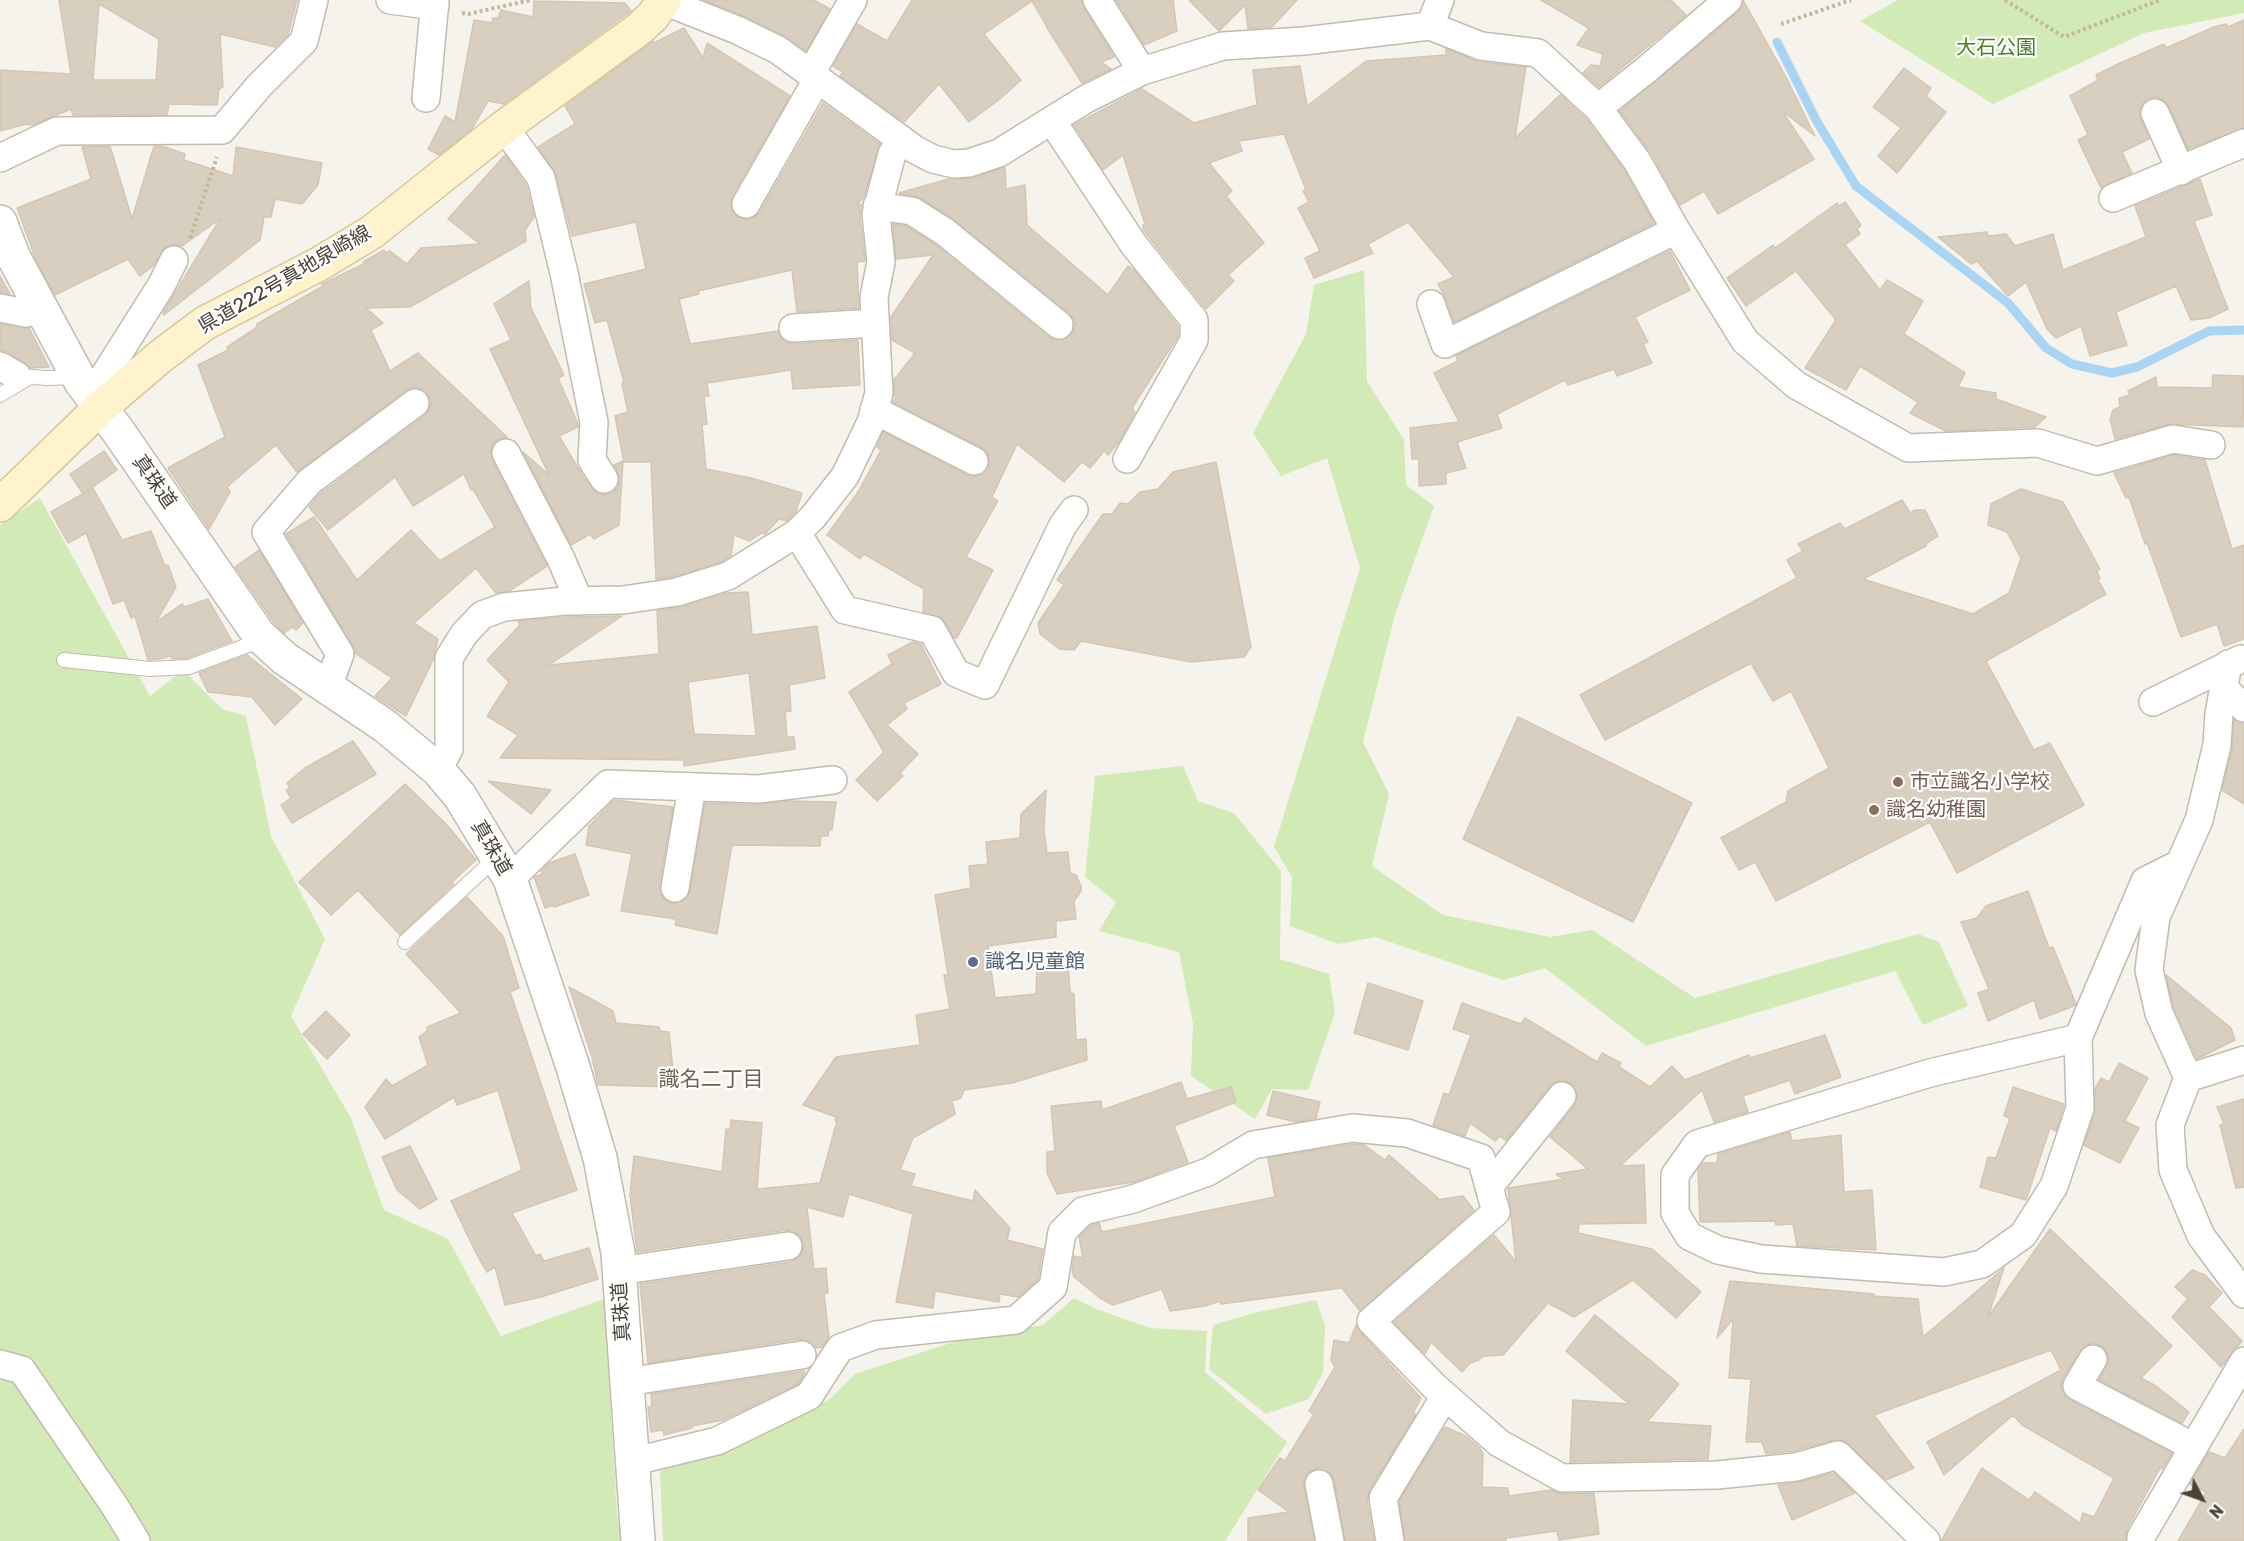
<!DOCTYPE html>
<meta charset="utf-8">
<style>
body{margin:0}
#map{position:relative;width:2244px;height:1541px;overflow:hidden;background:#f6f3ec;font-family:Rubik,sans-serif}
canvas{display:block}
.north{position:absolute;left:2172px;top:1469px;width:60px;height:60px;-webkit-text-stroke:4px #fff;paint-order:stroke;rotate:131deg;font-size:16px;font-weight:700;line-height:24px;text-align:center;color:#4b4439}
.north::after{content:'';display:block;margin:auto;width:21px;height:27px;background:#4b4439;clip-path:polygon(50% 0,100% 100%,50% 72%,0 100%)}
</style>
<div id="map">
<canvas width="2244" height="1541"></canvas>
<div class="north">N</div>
</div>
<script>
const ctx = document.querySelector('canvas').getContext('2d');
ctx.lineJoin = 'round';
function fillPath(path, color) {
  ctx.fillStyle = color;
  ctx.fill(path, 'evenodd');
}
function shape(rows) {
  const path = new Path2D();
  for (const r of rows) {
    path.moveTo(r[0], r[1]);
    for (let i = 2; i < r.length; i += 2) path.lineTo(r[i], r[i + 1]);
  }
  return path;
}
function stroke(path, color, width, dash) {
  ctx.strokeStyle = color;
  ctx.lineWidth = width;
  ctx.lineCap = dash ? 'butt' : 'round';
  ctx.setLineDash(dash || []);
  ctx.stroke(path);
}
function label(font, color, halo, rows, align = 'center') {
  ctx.font = font + ' Rubik,"Noto Sans JP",sans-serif';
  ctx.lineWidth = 4.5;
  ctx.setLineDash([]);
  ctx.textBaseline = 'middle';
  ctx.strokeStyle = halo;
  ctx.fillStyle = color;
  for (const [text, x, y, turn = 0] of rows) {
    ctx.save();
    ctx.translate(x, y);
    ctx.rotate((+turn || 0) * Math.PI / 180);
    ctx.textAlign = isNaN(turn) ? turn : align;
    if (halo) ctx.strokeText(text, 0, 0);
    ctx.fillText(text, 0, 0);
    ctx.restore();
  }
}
const green = shape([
 [1898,0,2244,0,2244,13,2144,33,1993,104,1860,21],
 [1364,270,1367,381,1404,440,1406,485,1434,506,1395,615,1363,742,1389,794,1372,866,1443,915,1550,937,1592,930,1695,998,1918,934,1939,942,1968,1006,1923,1025,1895,971,1646,1046,1545,968,1503,980,1375,937,1338,944,1290,926,1292,877,1274,847,1360,568,1327,458,1281,476,1253,433,1306,334,1314,285],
 [40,498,150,696,183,670,222,709,246,716,271,836,325,939,291,1016,351,1118,384,1210,448,1239,501,1336,604,1299,617,1513,622,1541,0,1541,0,525],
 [1183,766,1198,801,1234,813,1281,871,1280,959,1329,974,1335,1013,1308,1090,1272,1089,1255,1119,1191,1076,1193,1024,1179,952,1099,931,1116,902,1085,877,1095,776],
 [1074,1298,1099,1310,1150,1328,1207,1331,1205,1372,1287,1442,1225,1541,663,1541,660,1471,733,1447,830,1399,855,1374,966,1338,1043,1325],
 [1316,1300,1325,1325,1323,1372,1309,1399,1266,1414,1209,1369,1213,1325,1254,1313]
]);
const stream = shape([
 [1777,42,1816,120,1856,186,2008,303,2046,348,2072,364,2112,373,2137,367,2209,331,2244,330]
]);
const building = shape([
 [59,0,297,0,288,35,275,47,220,34,223,87,219,89,217,105,169,104,167,115,73,115,71,109,33,125,26,124,0,131,0,70,71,74,59,0],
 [99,4,159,39,156,80,93,80,99,4],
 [704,0,814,0,830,9,806,51,785,36,744,16,704,0],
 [912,0,1081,0,1084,8,1114,57,1101,62,1111,69,1082,83,1046,26,1048,28,1032,1,984,34,1021,80,1000,99,969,122,939,84,904,122,840,76,843,72,833,66,857,24,887,41,912,0],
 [1116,0,1173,0,1177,31,1144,45,1116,0],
 [1189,0,1297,0,1272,27,1248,29,1245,5,1219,31,1189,0],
 [1541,0,1671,0,1686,15,1599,87,1583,73,1591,65,1600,66,1603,54,1577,45,1589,28,1541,0],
 [1743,0,1786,77,1815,136,1782,111,1814,159,1718,214,1704,191,1680,205,1651,153,1620,111,1738,12,1743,0],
 [534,1,625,3,631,11,504,104,488,101,472,129,439,155,428,149,445,116,455,122,474,20,492,23,493,18,498,18,501,10,533,17,534,1],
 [2244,20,2244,128,2188,149,2169,106,2165,101,2157,97,2149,98,2142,104,2139,112,2149,139,2122,152,2132,173,2101,188,2078,140,2088,135,2070,96,2098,80,2096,75,2118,64,2164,44,2166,48,2214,27,2226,24,2228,27,2244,20],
 [684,28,703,58,707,43,790,96,732,196,730,205,733,212,738,217,747,220,754,217,760,212,823,103,880,144,864,197,856,205,861,204,860,216,865,261,857,262,859,308,797,312,792,270,698,291,699,294,679,299,690,344,778,331,780,337,785,342,793,344,858,340,860,385,793,389,791,370,707,383,709,396,704,396,707,424,702,425,706,469,751,478,802,493,796,511,787,521,779,519,765,534,761,533,750,541,734,535,731,555,721,562,673,577,656,579,651,462,624,462,615,416,628,412,622,384,624,382,607,320,595,323,584,284,646,269,636,222,572,236,556,174,538,147,575,124,565,106,653,41,654,43,684,28],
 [1446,49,1479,62,1526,67,1515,138,1560,95,1586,119,1624,170,1654,223,1454,322,1446,299,1438,284,1454,277,1408,222,1368,244,1373,253,1314,278,1305,258,1320,251,1298,208,1309,202,1303,191,1306,190,1284,134,1239,141,1242,151,1209,163,1232,191,1226,196,1264,243,1228,275,1234,281,1206,309,1144,231,1143,225,1145,224,1123,155,1103,170,1074,125,1142,89,1194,123,1257,105,1253,70,1300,66,1307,106,1366,61,1446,55,1446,49],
 [1904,68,1931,88,1926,96,1946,112,1897,173,1878,156,1901,128,1873,107,1904,68],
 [110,146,132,219,154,146,162,146,185,154,184,160,233,176,236,147,322,163,318,185,302,204,275,199,271,217,264,217,260,240,164,315,163,313,220,219,182,246,174,244,165,247,153,266,140,276,128,259,55,295,36,260,17,208,91,179,82,147,110,146],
 [505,155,526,185,534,217,525,230,526,241,410,307,366,308,383,323,371,330,390,371,418,353,507,437,499,439,493,444,490,452,492,460,547,566,509,591,496,593,476,568,414,623,438,639,433,660,406,716,375,696,392,678,356,654,353,646,286,534,314,517,357,580,411,530,440,561,495,527,473,489,471,490,464,474,413,506,395,477,328,530,309,507,320,494,424,416,429,410,431,402,427,393,422,389,414,387,406,390,297,472,276,445,227,487,230,492,209,529,168,468,225,437,198,365,228,350,227,347,256,328,257,324,323,286,322,284,364,264,363,262,384,250,385,253,390,251,407,264,421,248,480,244,448,219,505,155],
 [1005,167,1006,189,1025,185,1027,225,1108,295,1128,266,1135,271,1178,326,1178,336,1132,408,1135,412,1120,440,1108,455,1104,451,1090,468,1082,462,1064,482,1017,444,992,497,998,501,966,557,993,570,957,638,954,638,942,618,923,612,924,589,864,554,860,559,827,535,858,492,881,450,877,447,883,432,967,475,975,477,983,474,988,469,990,461,987,453,981,447,893,402,897,396,894,396,894,380,915,353,892,340,891,317,933,255,896,259,893,224,906,226,936,245,1050,338,1056,340,1064,340,1072,334,1075,327,1074,320,1069,313,953,219,920,198,899,193,949,179,974,178,1005,167],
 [2200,179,2212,215,2194,221,2228,309,2209,318,2191,320,2176,286,2116,312,2127,345,2090,356,2081,326,2056,338,2047,329,2026,282,2008,296,1977,261,1971,264,1938,237,1987,232,1988,236,2006,234,2015,246,2053,234,2063,270,2146,237,2135,206,2200,179],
 [1845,202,1861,225,1857,229,1860,234,1845,245,1880,290,1887,280,1923,301,1904,334,1965,373,1958,387,1996,393,1996,399,2046,417,2035,427,1946,431,1910,413,1918,402,1860,366,1846,390,1805,368,1836,320,1796,271,1746,306,1727,278,1773,245,1775,248,1837,203,1839,206,1845,202],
 [1670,251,1690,290,1635,317,1648,342,1643,344,1652,363,1617,376,1614,369,1568,385,1565,380,1497,414,1502,428,1457,442,1466,468,1446,473,1446,484,1419,486,1419,459,1412,459,1410,428,1459,422,1434,373,1458,361,1456,356,1670,251],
 [0,276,10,294,0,293,0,276],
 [529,281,531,308,564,375,558,378,578,424,578,427,559,436,584,478,597,493,605,495,612,493,618,487,620,478,614,465,623,461,619,525,594,539,590,534,571,545,523,452,549,475,490,349,511,340,494,304,529,281],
 [0,324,29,328,49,367,30,368,8,352,0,350,0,324],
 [2213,375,2244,376,2243,427,2169,424,2115,439,2110,419,2113,410,2120,407,2119,398,2130,395,2128,391,2156,377,2157,387,2212,388,2213,375],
 [104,451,117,470,83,494,70,474,104,451],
 [2174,455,2205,460,2232,549,2244,545,2244,639,2224,646,2217,624,2181,637,2147,543,2145,544,2129,497,2126,498,2114,473,2174,455],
 [1216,462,1251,647,1244,657,1191,662,1081,641,1074,650,1059,649,1040,634,1038,623,1064,585,1057,580,1103,514,1112,514,1120,503,1128,504,1140,492,1158,489,1173,472,1216,462],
 [93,488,122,540,151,531,165,566,168,565,176,587,156,622,182,604,184,607,208,599,232,641,187,658,172,659,171,656,160,659,148,660,135,616,131,618,124,600,113,604,86,533,68,543,51,512,93,488],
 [2021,489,2063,502,2100,569,2097,572,2100,578,2098,580,2106,594,1986,661,2034,750,2050,743,2084,805,1957,873,1930,822,1776,901,1755,862,1739,870,1721,838,1786,802,1788,791,1829,768,1791,691,1773,701,1751,663,1605,740,1580,695,1797,578,1787,560,1803,551,1798,544,1840,523,1845,529,1902,500,1910,513,1915,510,1925,510,1938,536,1926,544,1926,546,1863,579,1973,614,2009,593,2021,558,2007,532,1988,525,1991,504,2021,489],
 [259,550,303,623,296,630,293,627,284,633,276,625,235,567,259,550],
 [748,592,752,635,817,626,825,678,789,685,791,711,785,712,787,737,794,737,795,749,684,766,684,760,500,758,518,735,487,716,509,682,487,660,520,625,518,621,566,617,622,616,549,665,659,654,657,611,682,607,726,593,748,592],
 [749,673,756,736,694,734,688,682,749,673],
 [913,642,921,644,941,684,904,703,907,709,887,725,918,754,900,773,903,776,877,801,856,780,884,752,849,692,892,664,888,655,913,642],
 [247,655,302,699,275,725,252,697,208,692,199,673,247,655],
 [1518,717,1692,803,1633,922,1463,839,1518,717],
 [2234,720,2244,723,2244,804,2222,790,2232,749,2234,720],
 [353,741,376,774,292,823,281,805,291,798,286,790,290,788,287,783,305,768,353,741],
 [488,781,551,790,531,814,488,781],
 [405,784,447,825,476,860,452,882,454,884,400,935,358,890,331,915,299,882,405,784],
 [1046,790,1044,831,1047,853,1068,852,1070,873,1076,875,1081,886,1081,891,1074,901,1076,919,1056,921,1056,937,988,946,995,998,1036,994,1037,967,1068,966,1070,992,1074,994,1076,1040,1086,1039,1087,1060,1012,1083,964,1090,961,1098,952,1101,955,1114,913,1138,900,1170,915,1174,911,1186,973,1201,975,1190,1010,1228,1007,1240,1043,1249,1038,1279,1018,1297,1000,1294,999,1302,935,1291,933,1308,896,1302,913,1214,849,1194,843,1217,807,1207,814,1269,826,1268,828,1293,824,1293,829,1338,822,1347,816,1348,808,1341,800,1339,648,1363,640,1284,790,1262,798,1258,802,1252,804,1244,800,1236,793,1231,786,1230,637,1252,630,1195,634,1156,722,1172,726,1129,730,1130,731,1120,762,1123,757,1189,820,1183,837,1121,835,1120,836,1117,803,1105,836,1057,920,1045,916,1015,950,1009,944,975,948,975,935,895,971,888,969,866,988,864,986,842,1020,838,1021,814,1046,790],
 [614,800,673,807,659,886,660,893,665,900,673,904,681,902,687,898,690,891,705,803,758,805,787,801,836,802,832,830,829,829,828,836,821,836,820,846,732,845,717,934,675,925,676,919,621,911,632,854,586,845,589,826,614,800],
 [575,854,589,895,554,907,553,905,545,908,534,877,543,874,541,871,549,863,575,854],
 [2028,891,2049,948,2053,947,2076,1004,2074,1006,2040,1019,2034,1000,1988,1021,1978,993,1989,989,1961,922,1977,918,1986,906,2028,891],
 [467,897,503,936,519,988,510,992,577,1190,512,1213,536,1256,540,1254,544,1261,589,1248,598,1279,541,1297,505,1305,495,1267,487,1272,476,1253,451,1201,522,1170,498,1090,457,1105,454,1097,385,1139,365,1107,386,1079,392,1086,428,1065,419,1037,427,1031,427,1027,461,1013,406,954,467,897],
 [2166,975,2231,1028,2235,1040,2197,1059,2174,1008,2166,975],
 [1368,983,1423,1001,1408,1050,1354,1033,1368,983],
 [569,987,613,1011,616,1023,659,1027,660,1031,669,1032,675,1087,598,1085,592,1057,569,987],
 [1462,1003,1521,1024,1525,1018,1597,1062,1602,1053,1621,1063,1619,1067,1650,1087,1672,1066,1685,1080,1749,1055,1750,1058,1825,1035,1841,1077,1795,1094,1790,1080,1743,1096,1748,1112,1714,1122,1702,1090,1620,1166,1644,1165,1646,1223,1579,1224,1578,1233,1652,1249,1701,1292,1676,1318,1633,1280,1574,1317,1548,1303,1503,1355,1483,1356,1479,1360,1470,1363,1462,1372,1431,1342,1425,1354,1394,1322,1494,1235,1516,1262,1508,1188,1564,1179,1556,1174,1588,1169,1550,1137,1574,1106,1577,1099,1576,1090,1571,1083,1565,1081,1557,1081,1550,1086,1506,1141,1500,1136,1495,1141,1470,1123,1465,1136,1433,1125,1444,1093,1449,1095,1471,1035,1453,1029,1462,1003],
 [326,1011,350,1035,327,1059,303,1034,326,1011],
 [2119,1063,2148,1078,2125,1121,2139,1128,2120,1163,2084,1145,2095,1113,2095,1089,2101,1078,2109,1082,2119,1063],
 [1181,1082,1187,1099,1231,1087,1236,1102,1174,1126,1188,1162,1134,1182,1057,1194,1047,1173,1047,1152,1055,1151,1051,1106,1101,1101,1102,1110,1181,1082],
 [2013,1087,2064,1104,2056,1131,2050,1128,2026,1200,1980,1187,1988,1157,1996,1158,2010,1118,2004,1116,2013,1087],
 [1273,1091,1320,1102,1316,1118,1296,1122,1267,1115,1273,1091],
 [2244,1099,2244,1187,2236,1188,2220,1125,2224,1124,2217,1107,2244,1099],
 [1790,1132,1792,1141,1841,1135,1844,1192,1872,1190,1876,1250,1797,1246,1793,1224,1776,1225,1775,1221,1700,1222,1698,1170,1703,1163,1717,1163,1718,1154,1790,1132],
 [1353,1144,1364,1145,1385,1160,1389,1155,1438,1198,1436,1200,1463,1196,1474,1210,1360,1311,1342,1288,1221,1304,1220,1301,1205,1306,1170,1311,1162,1289,1113,1305,1100,1298,1074,1277,1072,1269,1074,1256,1083,1258,1079,1237,1091,1225,1099,1223,1102,1232,1275,1197,1268,1158,1353,1144],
 [410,1146,437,1199,420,1209,397,1190,382,1157,410,1146],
 [2050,1229,2172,1346,2141,1378,2156,1386,2189,1412,2182,1423,2099,1380,2109,1359,2106,1351,2100,1345,2094,1343,2086,1345,2080,1351,2063,1378,2061,1386,2063,1394,2070,1400,2172,1453,2162,1469,2160,1468,2127,1529,2125,1541,1941,1541,1982,1468,2029,1500,2035,1492,2080,1523,2083,1513,2094,1517,2114,1478,2022,1425,2013,1415,1944,1475,1927,1442,2061,1370,2051,1350,1874,1415,1914,1468,1886,1480,1849,1444,1842,1440,1834,1440,1793,1451,1766,1454,1762,1442,1746,1442,1751,1379,1729,1378,1733,1319,1717,1338,1730,1281,1874,1294,1873,1296,1918,1299,1923,1337,2004,1268,1988,1317,2050,1229],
 [2192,1270,2205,1275,2222,1293,2209,1307,2242,1341,2221,1367,2172,1317,2188,1299,2175,1287,2192,1270],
 [1595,1315,1679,1384,1647,1422,1711,1426,1708,1459,1570,1462,1573,1400,1629,1404,1566,1351,1595,1315],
 [1356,1325,1360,1332,1421,1398,1413,1413,1416,1414,1369,1491,1367,1501,1374,1541,1345,1541,1334,1480,1331,1474,1325,1469,1317,1468,1308,1473,1304,1479,1304,1486,1314,1541,1248,1541,1248,1518,1289,1512,1258,1490,1280,1458,1285,1461,1314,1414,1309,1411,1335,1367,1331,1360,1334,1340,1349,1343,1356,1325],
 [804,1371,805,1373,798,1384,723,1420,692,1426,692,1428,664,1435,663,1430,651,1432,648,1407,652,1406,651,1394,804,1371],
 [1445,1427,1466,1436,1480,1448,1483,1454,1482,1487,1508,1488,1509,1496,1551,1490,1562,1494,1594,1493,1599,1534,1559,1540,1557,1531,1506,1538,1506,1541,1405,1541,1399,1501,1445,1427],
 [2244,1429,2244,1541,2178,1541,2206,1492,2190,1484,2209,1452,2225,1458,2244,1429],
 [1834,1473,1855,1493,1792,1520,1778,1485,1800,1482,1834,1473]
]);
const path = shape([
 [2005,0,2064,37,2160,0],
 [462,13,468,14,531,0],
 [1781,24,1851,0],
 [190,238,217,157]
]);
const service = shape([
 [17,376,47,378,78,377],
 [0,395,28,378],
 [64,660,150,669,189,667,248,645,259,635],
 [405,942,497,857]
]);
const minor = shape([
 [390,0,435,6],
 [1097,0,1142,71],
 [664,1,737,30,778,50,914,149,933,159,954,164,969,163,999,153,1086,99,1142,71,1223,46,1304,41,1430,26,1481,46,1538,53,1598,108,1646,70,1728,0],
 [1430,26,1440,0],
 [811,73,853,0],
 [426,98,435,0],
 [1598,108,1637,161,1676,230,1745,341,1796,385,1908,448,2038,443,2097,461,2173,439,2211,445],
 [2155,113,2181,171],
 [1052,121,1134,245,1194,320,1194,340,1127,459],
 [504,127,541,178,564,273,594,422,592,460,604,479],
 [0,158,57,131,222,130,259,86,304,41,314,0],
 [2113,198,2244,143],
 [746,204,818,78],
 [877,206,912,211,945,232,1059,325],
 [1431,304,1445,344,1676,230],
 [0,308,25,313,41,311],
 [793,328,875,323],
 [0,366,17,376],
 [100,408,104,376,161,286,174,260],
 [874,410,974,461],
 [506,453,561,559,579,601],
 [797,533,845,610,932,630,956,673,985,685,1063,525,1074,510],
 [2228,664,2219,714,2217,745,2199,820,2156,917,2149,970,2159,1013,2188,1078,2170,1125,2173,1170,2201,1236,2244,1294],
 [328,687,340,654,266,532,309,482,415,403],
 [2224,688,2244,708],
 [2153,702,2241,659],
 [438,770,449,749,449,658,464,634,482,615,504,607,565,601,623,600,677,592,728,576,797,533,813,517,845,476,871,422,879,393,874,297,881,262,876,214,892,154,901,139],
 [510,879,608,784,758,789,833,780],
 [675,888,692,787],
 [2078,1038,1930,1073,1697,1144,1675,1175,1675,1213,1689,1236,1718,1250,1761,1259,1944,1272,1982,1264,2023,1235,2054,1186,2080,1108,2078,1038,2145,881,2179,864],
 [2188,1078,2244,1060],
 [1489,1187,1562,1096],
 [619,1271,788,1246],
 [2093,1359,2077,1386,2194,1447],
 [0,1364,22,1370,114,1505,136,1541],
 [626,1382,802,1355],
 [631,1462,717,1441,809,1396,840,1348,876,1335,1016,1320,1053,1287,1062,1232,1083,1211,1133,1199,1208,1172,1253,1145,1352,1128,1407,1133,1481,1158,1496,1212,1371,1321,1434,1386,1499,1443,1562,1478,1717,1475,1796,1467,1838,1455,1926,1541],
 [1319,1484,1330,1541],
 [1390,1541,1383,1498,1445,1396],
 [2141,1541,2141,1537,2244,1361]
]);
const tertiary = shape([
 [0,222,13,256,81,382,118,431,259,635,284,658,385,726,438,770,460,796,510,879,572,1064,600,1158,618,1253,638,1541]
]);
const secondary = shape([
 [0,505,100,408,161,356,205,323,319,264,372,232,504,127,639,29,653,16,664,0]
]);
const markers = [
 [1898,782,6,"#8d6e63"],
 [1874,810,6,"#8d6e63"],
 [973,962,6,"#5c6f8a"]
];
const parkNames = [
 ["大石公園",1996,48]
];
const streetNames = [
 ["県道222号真地泉崎線",285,280,-30],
 ["真珠道",154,482,55],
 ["真珠道",491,848,60],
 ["真珠道",622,1312,-94]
];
const educationNames = [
 ["市立識名小学校",1910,782],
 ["識名幼稚園",1886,810]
];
const serviceNames = [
 ["識名児童館",985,962]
];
const neighbourhoodNames = [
 ["識名二丁目",711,1080]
];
fillPath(green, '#d2eab5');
stroke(stream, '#a9d4f2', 9);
fillPath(building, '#d8cfc1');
stroke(building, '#d3c7b4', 1.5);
stroke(service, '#c2bbae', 16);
stroke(minor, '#c2bbae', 30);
stroke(tertiary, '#c2bbae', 36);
stroke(secondary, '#d6c79b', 36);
stroke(path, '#c4b79f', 4, [3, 3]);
stroke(service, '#fff', 14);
stroke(minor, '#fff', 27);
stroke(tertiary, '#fff', 33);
stroke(secondary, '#fff3cd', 33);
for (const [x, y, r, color] of markers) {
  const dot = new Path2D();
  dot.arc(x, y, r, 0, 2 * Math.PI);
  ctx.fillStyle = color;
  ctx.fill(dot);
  stroke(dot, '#fff', 2);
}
label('20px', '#4a7f2a', '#fff', parkNames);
label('20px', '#4b4439', '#fff', streetNames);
label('20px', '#785e54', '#fff', educationNames, 'left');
label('20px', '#4e5e75', '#fff', serviceNames, 'left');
label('21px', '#6e6250', '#fff', neighbourhoodNames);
</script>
